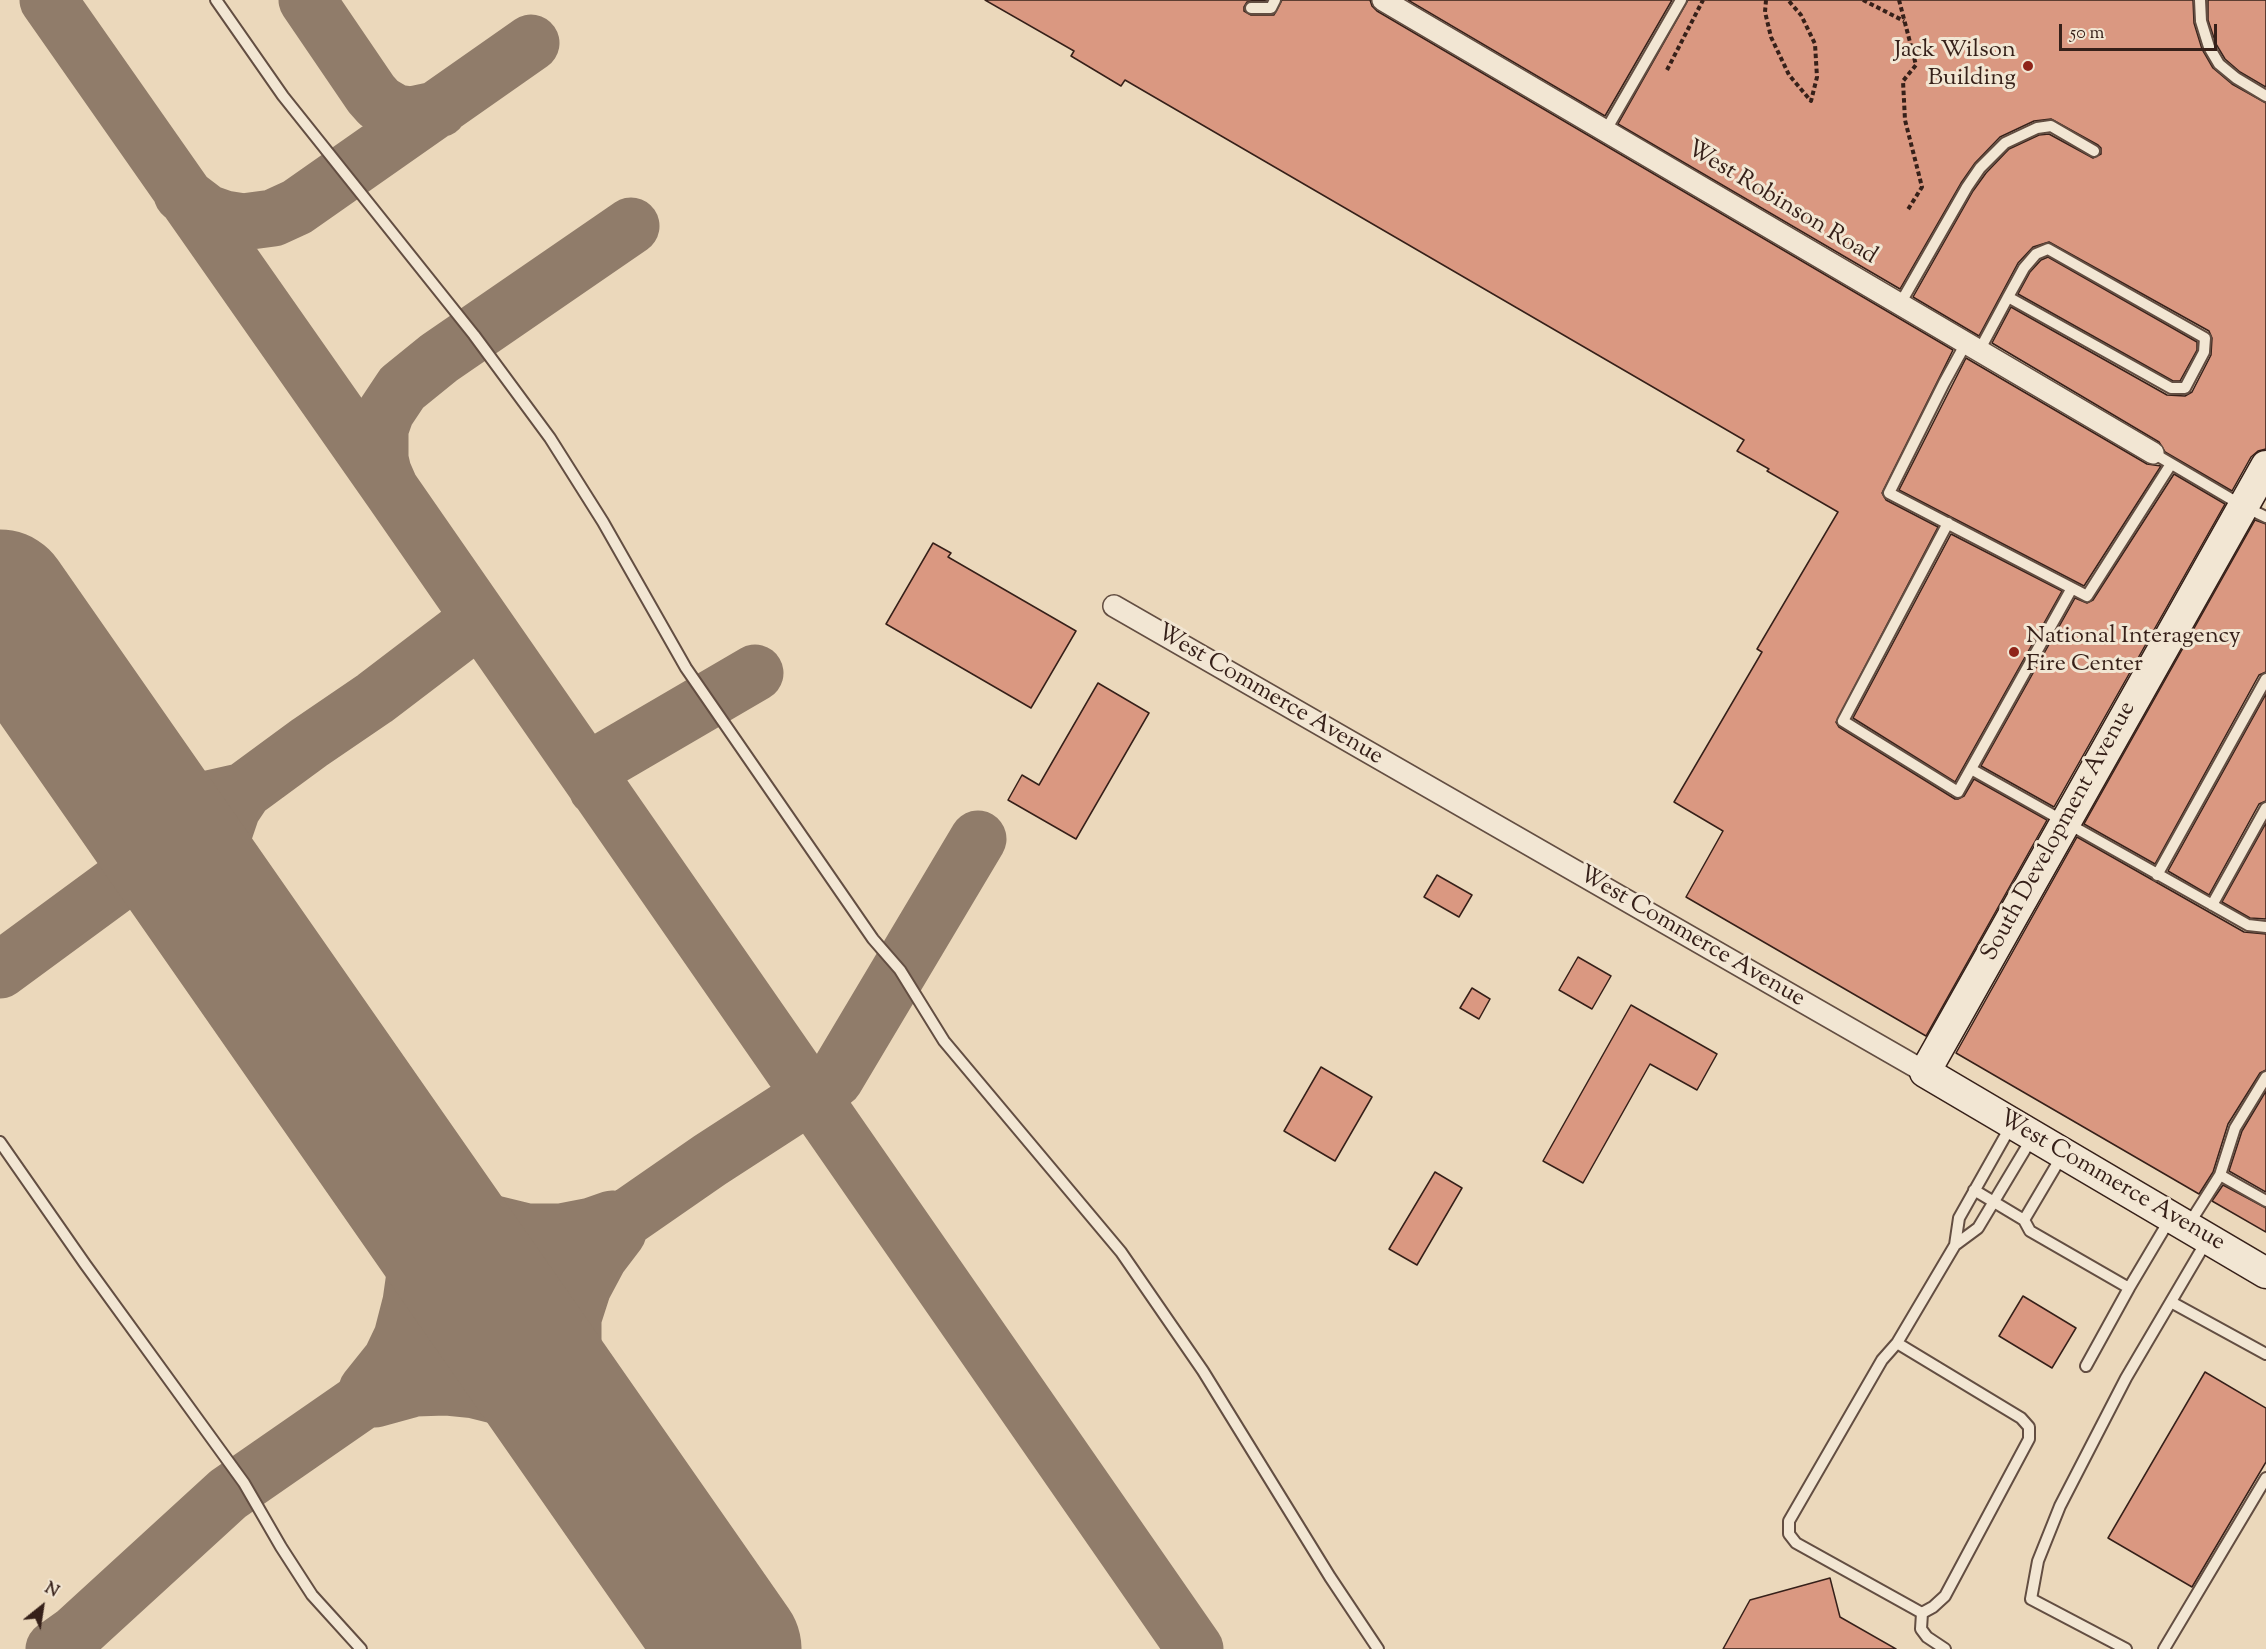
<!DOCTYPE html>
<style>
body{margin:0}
#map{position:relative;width:2266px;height:1649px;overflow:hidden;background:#ebd8bb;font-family:"Sorts Mill Goudy",serif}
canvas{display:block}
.north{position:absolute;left:12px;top:1577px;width:60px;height:60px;-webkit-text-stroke:4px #f2e6d3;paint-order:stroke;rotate:30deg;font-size:16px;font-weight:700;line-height:24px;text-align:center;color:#362019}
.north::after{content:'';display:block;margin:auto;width:21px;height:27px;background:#362019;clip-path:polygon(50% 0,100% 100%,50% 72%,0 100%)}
.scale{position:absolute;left:2059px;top:24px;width:158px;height:27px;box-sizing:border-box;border:3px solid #362019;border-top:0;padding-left:8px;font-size:18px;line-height:21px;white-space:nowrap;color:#362019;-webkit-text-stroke:4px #f2e6d3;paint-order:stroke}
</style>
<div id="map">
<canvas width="2266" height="1649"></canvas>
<div class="north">N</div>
<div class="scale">50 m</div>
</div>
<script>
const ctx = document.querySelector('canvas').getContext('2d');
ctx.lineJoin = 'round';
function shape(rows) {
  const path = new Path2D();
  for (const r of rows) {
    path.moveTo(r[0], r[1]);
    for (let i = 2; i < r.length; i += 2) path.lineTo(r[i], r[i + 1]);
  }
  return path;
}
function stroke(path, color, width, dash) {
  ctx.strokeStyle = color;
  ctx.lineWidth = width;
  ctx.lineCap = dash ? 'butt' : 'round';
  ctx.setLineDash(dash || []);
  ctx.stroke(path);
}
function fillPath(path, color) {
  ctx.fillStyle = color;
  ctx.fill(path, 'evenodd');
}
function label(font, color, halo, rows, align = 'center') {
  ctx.font = font + ' "Sorts Mill Goudy",serif';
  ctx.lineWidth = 6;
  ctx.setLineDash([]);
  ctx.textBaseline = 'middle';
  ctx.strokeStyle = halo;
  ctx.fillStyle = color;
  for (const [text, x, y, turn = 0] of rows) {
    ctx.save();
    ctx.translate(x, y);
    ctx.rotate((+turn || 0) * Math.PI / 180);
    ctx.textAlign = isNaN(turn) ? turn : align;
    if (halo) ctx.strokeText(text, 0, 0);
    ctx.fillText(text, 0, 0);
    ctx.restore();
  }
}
const taxiway = shape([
 [48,0,392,491,1195,1649],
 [307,0,371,94,379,103,396,113,411,115,439,109],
 [182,194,207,213,224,219,243,222,273,218,297,207,531,43],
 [390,488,383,472,380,459,380,429,386,412,402,388,439,358,631,226],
 [106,752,160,793,180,799,195,802,244,791],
 [597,788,598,770,606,760,755,673],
 [229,929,224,908,218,868,219,847,232,809,244,791],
 [0,970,309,743,375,698,480,618],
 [399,1173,440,1202,482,1221,527,1232,561,1232,592,1226,612,1219],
 [367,1390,391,1360,402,1337,411,1302,416,1267,415,1222,399,1173],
 [375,1399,415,1388,445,1387,475,1390,503,1397,558,1424,594,1451],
 [594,1451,577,1408,573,1377,573,1318,583,1287,599,1257,618,1232],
 [54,1649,75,1634,228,1494,710,1160,835,1079,978,839]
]);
const runway = shape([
 [0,600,731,1649]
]);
const building = shape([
 [985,0,1267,0,1247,2,1244,7,1244,11,1251,15,1274,15,1282,0,1370,0,1372,6,1377,11,1953,350,1882,493,1886,500,1938,527,1836,722,1839,727,1955,799,1958,799,1964,796,1974,779,2047,820,1926,1036,1686,897,1723,831,1674,802,1762,652,1757,649,1838,512,1767,471,1769,469,1737,451,1744,440,1125,80,1121,86,1071,56,1074,51,985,0],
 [1408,0,1672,0,1605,116,1408,0],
 [1688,0,2193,0,2194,23,2202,49,2213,68,2232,84,2266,103,2266,449,2258,451,2251,457,2232,491,2165,452,2159,442,1992,343,2011,307,2167,395,2185,396,2192,392,2211,355,2212,338,2209,331,2049,242,2033,247,2018,263,1979,336,1913,297,1973,191,1986,173,2009,149,2039,135,2049,134,2093,158,2101,154,2101,148,2098,145,2051,119,2034,121,2000,137,1975,163,1961,183,1900,289,1618,124,1688,0],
 [2208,0,2266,0,2266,87,2240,72,2225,59,2216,44,2208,20,2208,0],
 [2048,257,2197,342,2197,350,2180,381,2173,381,2018,294,2030,272,2041,260,2048,257],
 [1966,358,2147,464,2161,466,2084,586,1899,490,1966,358],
 [2174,474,2225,504,2054,807,1981,766,2075,598,2087,603,2093,600,2174,474],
 [2255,520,2266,524,2266,672,2259,675,2155,864,2084,824,2255,520],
 [1951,534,2062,591,1955,782,1853,718,1951,534],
 [933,543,951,553,948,557,1076,631,1031,708,886,624,933,543],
 [1098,683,1149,713,1076,839,1008,800,1022,775,1039,785,1098,683],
 [2266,694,2266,801,2259,804,2209,895,2168,871,2266,694],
 [2266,823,2266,919,2250,918,2222,902,2266,823],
 [2077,837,2244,932,2266,934,2266,1070,2260,1073,2228,1124,2213,1172,2199,1194,1956,1053,2077,837],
 [1437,875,1472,895,1459,917,1424,897,1437,875],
 [1578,957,1611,976,1592,1009,1559,990,1578,957],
 [1472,988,1490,999,1479,1019,1460,1008,1472,988],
 [1631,1005,1717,1054,1697,1090,1650,1064,1583,1183,1543,1161,1631,1005],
 [1321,1067,1372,1097,1335,1161,1284,1131,1321,1067],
 [2266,1091,2266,1192,2229,1171,2242,1131,2266,1091],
 [1435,1172,1462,1188,1417,1265,1389,1249,1435,1172],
 [2223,1185,2266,1208,2266,1232,2212,1201,2223,1185],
 [2023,1296,2076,1328,2052,1368,1999,1336,2023,1296],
 [2205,1372,2266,1408,2266,1462,2192,1587,2108,1538,2205,1372],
 [1830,1578,1840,1617,1896,1649,1723,1649,1750,1600,1830,1578]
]);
const path = shape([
 [1766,0,1765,12,1771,37,1789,75,1811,101,1817,77,1815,44,1801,15,1788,0],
 [1863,0,1904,21],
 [1899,0,1916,65,1903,81,1905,120,1922,187,1907,211],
 [1667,70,1703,0]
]);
const lane = shape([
 [216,0,283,96,474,335,550,438,603,522,686,668,873,939,900,970,944,1041,1121,1252,1203,1371,1330,1577,1378,1649],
 [2200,0,2201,21,2209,47,2219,64,2236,78,2266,96],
 [1251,8,1271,8,1275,0],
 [1606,130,1681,0],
 [1900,304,1967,187,1980,168,2005,143,2037,128,2051,126,2094,151],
 [1966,343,1944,383,1889,493,2087,596,2171,464],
 [1979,351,2008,297,2024,268,2036,254,2048,249,2205,338,2204,352,2185,388,2171,388,2008,297],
 [2153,453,2243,506,2266,517],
 [1948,523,1843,721,1958,792,2072,588],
 [1971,769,2248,925,2266,927],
 [2157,875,2266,679],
 [2212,905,2266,808],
 [2012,1124,1959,1218,1955,1245,1978,1228,2032,1138],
 [0,1142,85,1264,244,1483,281,1547,312,1595,361,1649],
 [2063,1154,2024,1220,2030,1231,2129,1288,2170,1219],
 [2220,1175,2266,1201],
 [1974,1190,2024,1220],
 [2189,1224,2220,1175,2235,1128,2266,1077],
 [2171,1302,2266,1354],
 [1897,1343,2021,1418,2029,1427,2029,1439,1945,1596,1933,1607,1922,1613,1796,1543,1789,1534,1789,1521,1882,1360,1897,1343,1955,1245],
 [2086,1366,2129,1288],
 [1922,1613,1921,1629,1927,1637,1945,1649],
 [2126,1649,2031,1599,2038,1561,2060,1506,2126,1378,2206,1242],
 [2164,1649,2266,1478]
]);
const street = shape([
 [1383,0,2153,453],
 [1114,606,1925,1072]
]);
const secondary = shape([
 [2266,466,1925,1072,2266,1273]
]);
const markers = [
 [2028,66,6,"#8f2418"],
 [2014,652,6,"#8f2418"]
];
const poiNames = [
 ["Jack Wilson",2016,52],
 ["Building",2016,80],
 ["National Interagency",2026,638,"left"],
 ["Fire Center",2026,666,"left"]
];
const streetNames = [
 ["West Robinson Road",1781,204,31],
 ["West Commerce Avenue",1269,696,30],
 ["South Development Avenue",2060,832,-61],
 ["West Commerce Avenue",1691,938,30],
 ["West Commerce Avenue",2111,1182,30]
];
stroke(taxiway, '#907c6a', 57);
stroke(runway, '#907c6a', 141);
fillPath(building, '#da9881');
stroke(building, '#362019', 1.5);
stroke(lane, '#634e42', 14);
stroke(street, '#634e42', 24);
stroke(secondary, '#362019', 33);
stroke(path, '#362019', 4, [4.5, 3]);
stroke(lane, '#f2e6d3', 10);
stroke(street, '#f2e6d3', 21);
stroke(secondary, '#f2e6d3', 30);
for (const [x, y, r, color] of markers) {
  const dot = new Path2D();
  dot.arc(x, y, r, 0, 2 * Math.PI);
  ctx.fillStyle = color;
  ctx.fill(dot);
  stroke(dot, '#f2e6d3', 2);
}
label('24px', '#362019', '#f2e6d3', poiNames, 'right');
label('24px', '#362019', '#f2e6d3', streetNames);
</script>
